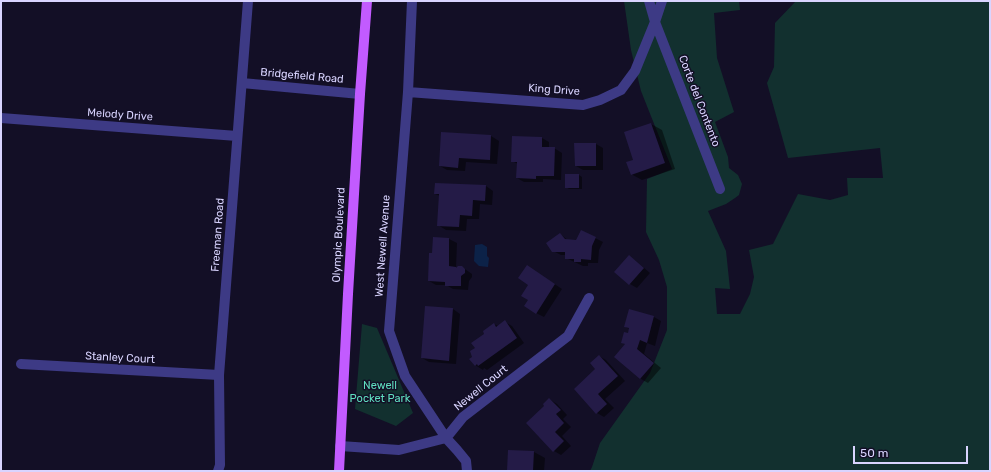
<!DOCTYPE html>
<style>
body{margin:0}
#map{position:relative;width:991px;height:472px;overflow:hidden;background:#130f26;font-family:Rubik,sans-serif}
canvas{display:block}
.frame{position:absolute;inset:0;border:2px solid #d9d4ff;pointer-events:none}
.scale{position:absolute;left:853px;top:446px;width:115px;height:18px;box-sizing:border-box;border:2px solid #d9d4ff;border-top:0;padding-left:5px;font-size:12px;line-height:14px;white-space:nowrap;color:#d9d4ff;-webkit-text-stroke:3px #130f26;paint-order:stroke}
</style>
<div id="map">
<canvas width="991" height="472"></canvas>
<div class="frame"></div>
<div class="scale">50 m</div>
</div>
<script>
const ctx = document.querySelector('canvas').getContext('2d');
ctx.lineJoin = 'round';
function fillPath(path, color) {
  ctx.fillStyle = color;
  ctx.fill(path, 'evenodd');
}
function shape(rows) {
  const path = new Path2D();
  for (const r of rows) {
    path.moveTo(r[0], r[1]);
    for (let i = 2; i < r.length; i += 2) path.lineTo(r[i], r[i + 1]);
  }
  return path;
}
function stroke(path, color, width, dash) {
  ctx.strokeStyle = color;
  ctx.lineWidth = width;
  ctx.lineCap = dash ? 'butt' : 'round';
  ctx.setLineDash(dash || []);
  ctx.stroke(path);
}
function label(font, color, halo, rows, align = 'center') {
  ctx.font = font + ' Rubik,sans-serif';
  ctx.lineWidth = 3;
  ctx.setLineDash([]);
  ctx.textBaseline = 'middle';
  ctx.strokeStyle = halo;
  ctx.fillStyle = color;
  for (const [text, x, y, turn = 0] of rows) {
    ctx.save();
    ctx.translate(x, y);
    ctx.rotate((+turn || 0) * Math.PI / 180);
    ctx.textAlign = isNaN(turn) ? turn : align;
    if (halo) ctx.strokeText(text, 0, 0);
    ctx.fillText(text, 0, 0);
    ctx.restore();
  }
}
const green = shape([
 [624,1,739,1,740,10,714,13,717,58,734,112,715,122,728,157,729,168,738,175,742,184,739,195,735,198,726,204,708,211,726,251,730,289,715,288,717,314,740,314,750,294,754,277,749,250,773,244,798,194,830,200,848,195,847,178,883,178,880,148,788,158,767,83,774,67,775,23,796,1,990,1,990,471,590,471,592,467,600,443,650,373,667,330,667,287,659,260,646,232,647,179,672,169,641,91,631,50],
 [362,324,377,328,413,413,396,426,355,409]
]);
const water = shape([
 [482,244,487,247,487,256,489,258,488,267,479,266,474,261,475,245]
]);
const shadow = shape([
 [651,124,662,130,675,169,642,180,631,174,635,160],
 [442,133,491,136,499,141,497,164,466,162,465,171,447,170,440,166],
 [542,138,549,142,549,148,554,148,562,153,561,180,543,179,543,182,524,182,517,178,518,164,512,161],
 [596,144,603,148,603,170,583,170,576,166],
 [579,175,582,177,582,189,569,189,566,187],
 [486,186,493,191,492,205,480,204,479,219,467,219,466,231,446,230,438,225,440,196,435,194],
 [560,234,569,241,595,238,603,242,599,250,598,263,588,263,588,266,583,266,566,258,566,255,561,255,553,251],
 [434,238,449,239,457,243,456,268,457,268,462,267,472,274,472,277,469,281,468,290,453,289,446,285,436,285,429,281,433,254],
 [629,257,636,261,650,273,637,288,630,284],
 [535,271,562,289,544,317,536,313,529,300,530,285],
 [453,309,460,314,456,364,429,362,422,358],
 [630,310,654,317,661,321,655,346,647,343,644,354,661,368,648,383,641,379,616,357,626,345,623,343,628,334,630,329,625,327],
 [505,322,512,326,524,343,487,370,484,368,483,370,475,365,473,358,476,348,486,334,494,324,498,326],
 [599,356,606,360,625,381,605,399,614,408,604,417,597,413,597,370],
 [549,399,557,404,567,415,563,419,571,427,562,436,571,446,561,455,554,451,546,406],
 [534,452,545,458,544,471,508,471]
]);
const building = shape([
 [651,123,665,163,631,175,626,162,633,160,624,132],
 [441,132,491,135,490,160,459,158,458,168,439,166],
 [512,136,542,137,542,147,555,147,554,176,536,176,536,179,516,178,517,162,511,162],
 [574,143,596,143,596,166,575,166],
 [565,174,579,174,579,188,565,188],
 [435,183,486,185,485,201,473,200,472,216,460,215,459,227,437,226,439,194,434,194],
 [581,230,596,237,592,246,591,260,581,259,581,262,574,262,574,259,565,259,565,252,552,252,546,243,560,233,565,239,576,240],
 [433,237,449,238,449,266,456,267,456,268,458,266,462,266,465,269,465,273,461,276,461,286,445,286,445,282,428,281,429,253,432,253],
 [629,255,644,268,629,285,614,272],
 [527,265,555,284,536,314,524,306,528,300,521,296,528,285,518,278],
 [425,306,453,308,449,361,421,358],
 [629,309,654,316,647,343,640,340,637,349,654,363,640,379,614,357,625,344,621,343,624,332,628,333,629,328,624,327],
 [505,320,517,338,478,366,477,364,475,366,469,359,472,357,470,351,475,348,471,343,484,334,483,331,494,323,496,327],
 [599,355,618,376,598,394,607,404,596,414,574,389,595,369,590,363],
 [549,398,561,410,556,414,564,423,555,432,564,441,553,452,526,423,544,406,543,404],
 [508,450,534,451,533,471,507,471]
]);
const minor = shape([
 [412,1,408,92,389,331,405,376,446,438,457,450,466,461,467,471],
 [649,1,655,22,720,189],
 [242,83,360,94],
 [408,92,583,105,600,100,621,90,635,71,655,22,662,1],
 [1,118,237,136],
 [21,364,219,375],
 [340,446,399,450,446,438,463,417,568,336,589,298],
 [218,471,220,465,219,375,248,1]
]);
const major = shape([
 [339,471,348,294,360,94,367,1]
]);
const streetNames = [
 ["Bridgefield Road",302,76,5],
 ["King Drive",554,90,4],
 ["Corte del Contento",699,101,69],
 ["Melody Drive",120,115,4],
 ["Freeman Road",218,235,-86],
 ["Olympic Boulevard",339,235,-87],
 ["West Newell Avenue",383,246,-86],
 ["Stanley Court",120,358,3],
 ["Newell Court",481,388,-39]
];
const parkNames = [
 ["Newell",380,386],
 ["Pocket Park",380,399]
];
fillPath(green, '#12302f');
fillPath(water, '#0c2248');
fillPath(shadow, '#0007');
fillPath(building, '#241b47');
stroke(minor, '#3d3a85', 10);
stroke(major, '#c25bff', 10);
label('11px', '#d9d4ff', '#130f26', streetNames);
label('11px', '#5fe0c0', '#130f26', parkNames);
</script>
